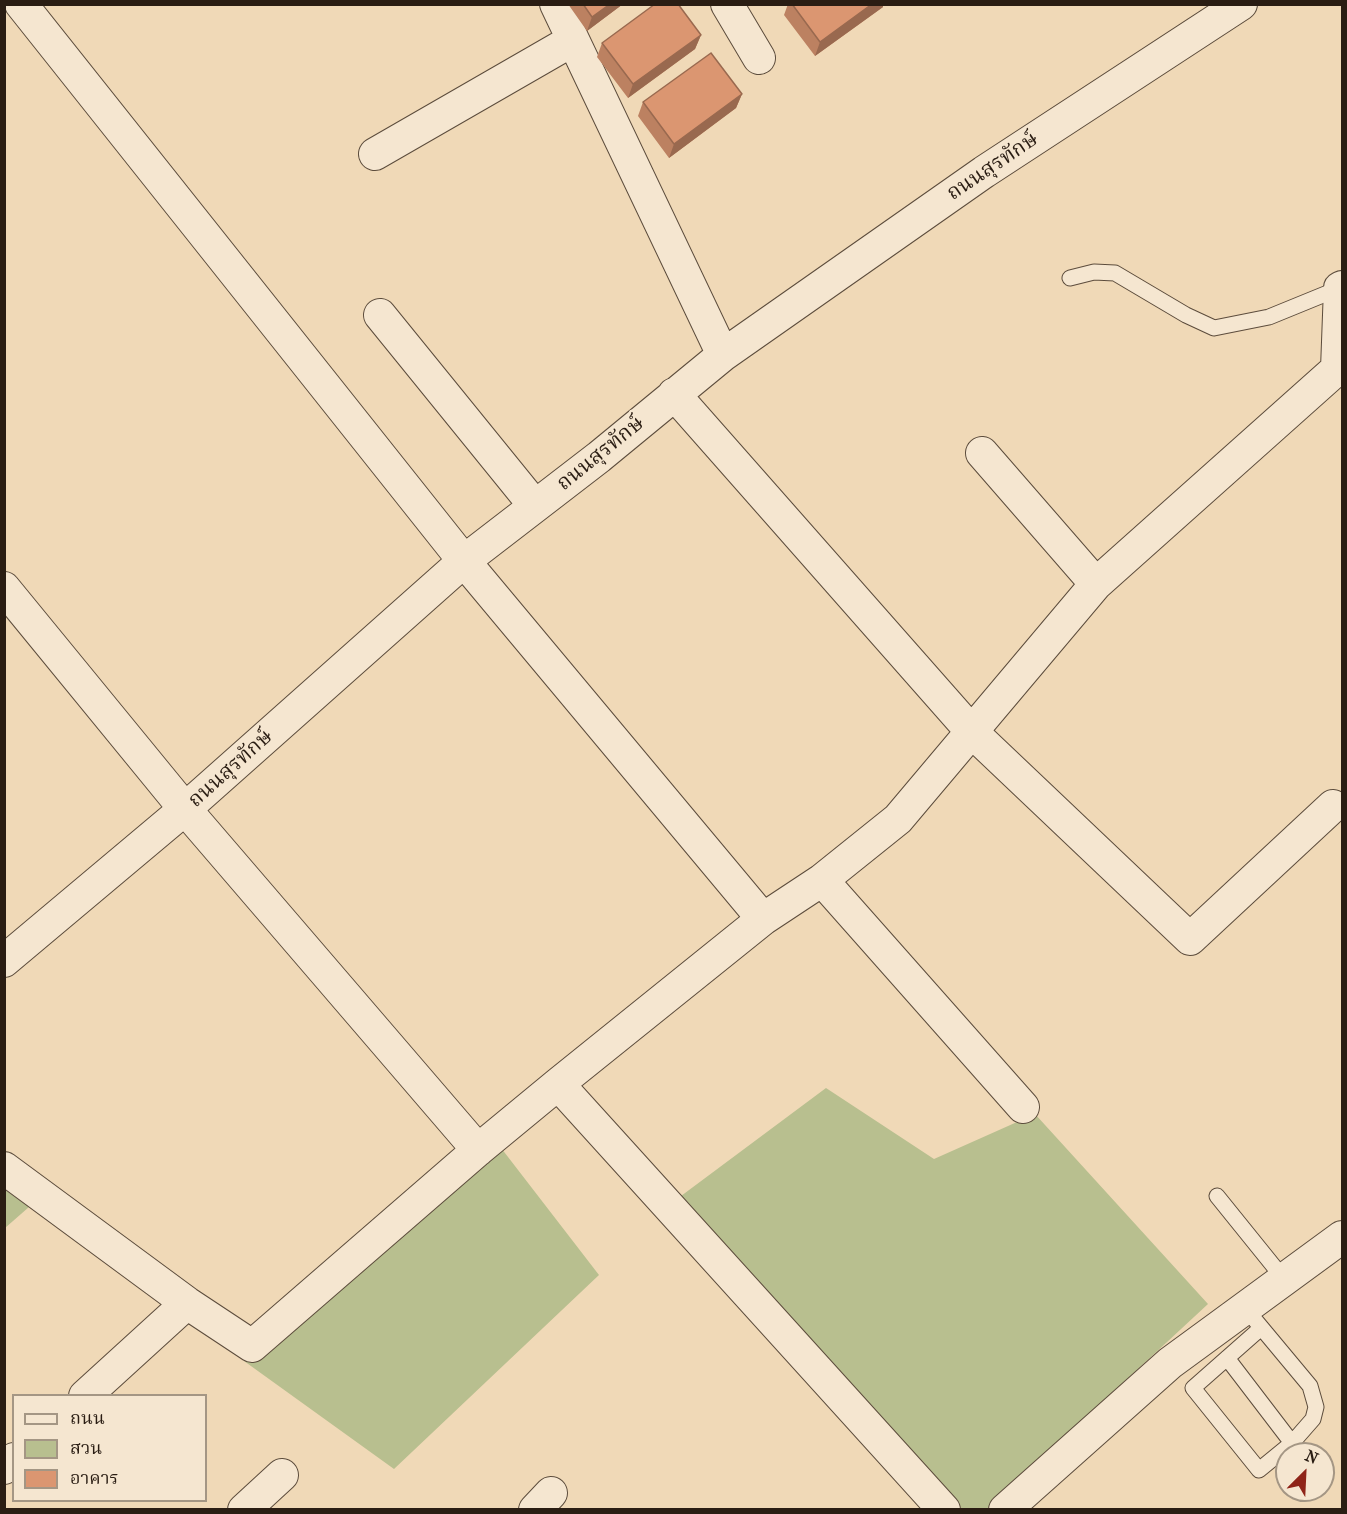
<!DOCTYPE html>
<meta charset="utf-8">
<style>
body{margin:0}
#map{position:relative;width:1347px;height:1514px;overflow:hidden;background:#f0d9b7;font-family:"IM FELL French Canon","Noto Serif Thai",serif}
canvas{display:block}
.frame{position:absolute;inset:0;border:6px solid #2a1d13;pointer-events:none}
.legend{position:absolute;left:12px;top:1394px;width:195px;height:108px;box-sizing:border-box;background:#f5e6d0;border:2px solid #a49684;margin:0;padding:8px 10px;list-style:none;font-size:18px;color:#2a1d13}
.legend li{display:flex;align-items:center;gap:12px;height:30px}
.legend b{width:30px;border:2px solid #a49684}
.north{position:absolute;left:1275px;top:1442px;width:60px;height:60px;box-sizing:border-box;background:#f5e6d0;border:2px solid #a49684;border-radius:50%;rotate:24deg;font-size:16px;font-weight:700;line-height:24px;text-align:center;color:#2a1d13}
.north::after{content:'';display:block;margin:auto;width:21px;height:27px;background:#8f2418;clip-path:polygon(50% 0,100% 100%,50% 72%,0 100%)}
</style>
<div id="map">
<canvas width="1347" height="1514"></canvas>
<div class="frame"></div>
<ul class="legend">
<li><b style="height:8px;background:#f5e6d0"></b>ถนน</li>
<li><b style="height:16px;background:#b8bf8f"></b>สวน</li>
<li><b style="height:16px;background:#db9671"></b>อาคาร</li>
</ul>
<div class="north">N</div>
</div>
<script>
const ctx = document.querySelector('canvas').getContext('2d');
ctx.lineJoin = 'round';
function fillPath(path, color) {
  ctx.fillStyle = color;
  ctx.fill(path, 'evenodd');
}
function shape(rows) {
  const path = new Path2D();
  for (const r of rows) {
    path.moveTo(r[0], r[1]);
    for (let i = 2; i < r.length; i += 2) path.lineTo(r[i], r[i + 1]);
  }
  return path;
}
function stroke(path, color, width, dash) {
  ctx.strokeStyle = color;
  ctx.lineWidth = width;
  ctx.lineCap = dash ? 'butt' : 'round';
  ctx.setLineDash(dash || []);
  ctx.stroke(path);
}
function label(font, color, halo, rows, align = 'center') {
  ctx.font = font + ' "IM FELL French Canon","Noto Serif Thai",serif';
  ctx.lineWidth = 4.5;
  ctx.setLineDash([]);
  ctx.textBaseline = 'middle';
  ctx.strokeStyle = halo;
  ctx.fillStyle = color;
  for (const [text, x, y, turn = 0] of rows) {
    ctx.save();
    ctx.translate(x, y);
    ctx.rotate((+turn || 0) * Math.PI / 180);
    ctx.textAlign = isNaN(turn) ? turn : align;
    if (halo) ctx.strokeText(text, 0, 0);
    ctx.fillText(text, 0, 0);
    ctx.restore();
  }
}
const green = shape([
 [826,1088,934,1159,1035,1114,1208,1304,987,1509,962,1509,681,1196],
 [498,1144,599,1275,394,1469,244,1361],
 [4,1189,29,1207,5,1228,4,1227]
]);
const service = shape([
 [1070,278,1094,272,1115,273,1186,315,1214,328,1269,317,1340,288],
 [1217,1196,1284,1279],
 [1245,1308,1310,1386,1316,1407,1313,1419,1292,1443,1259,1470,1193,1388,1261,1328],
 [1227,1358,1292,1443]
]);
const minor = shape([
 [21,4,464,561,763,919],
 [556,4,723,355],
 [727,4,759,58],
 [375,154,573,40],
 [380,315,535,506],
 [674,394,972,732,1190,939,1333,806],
 [982,453,1096,584],
 [4,588,185,809,478,1150],
 [822,880,1023,1107],
 [4,961,185,809,464,561,599,457,723,355,984,172,1241,4],
 [558,1084,944,1510],
 [4,1168,187,1303,252,1346,478,1150,558,1084,763,919,822,880,898,819,1096,584,1337,369,1340,288,1342,287],
 [85,1396,187,1303],
 [4,1468,14,1459],
 [244,1510,282,1475],
 [535,1510,551,1493],
 [1005,1510,1170,1363,1342,1237]
]);
const wall = shape([
 [568,4,623,4,587,31],
 [788,4,883,4,883,7,815,56,784,15],
 [701,35,695,49,628,98,597,57,602,43],
 [742,94,736,108,669,158,638,116,643,102]
]);
const shadedWall = shape([
 [610,4,623,4,587,31,592,17],
 [872,4,883,4,883,7,815,56,820,42],
 [701,35,695,49,628,98,633,84],
 [742,94,736,108,669,158,674,144]
]);
const building = shape([
 [583,4,610,4,592,17,583,4],
 [655,4,678,4,701,35,633,84,602,43,655,4],
 [792,4,872,4,820,42,792,4],
 [711,53,742,94,674,144,643,102,711,53]
]);
const streetNames = [
 ["ถนนสุรทักษ์",993,167,-34],
 ["ถนนสุรทักษ์",601,454,-39],
 ["ถนนสุรทักษ์",231,769,-42]
];
fillPath(green, '#b8bf8f');
stroke(service, '#5c4c3c', 17);
stroke(minor, '#5c4c3c', 34);
stroke(service, '#f5e6d0', 15);
stroke(minor, '#f5e6d0', 32);
fillPath(wall, '#bc8161');
fillPath(shadedWall, '#99694f');
fillPath(building, '#db9671');
stroke(building, '#99694f', 1.5);
label('21px', '#2a1d13', '#f5e6d0', streetNames);
</script>
